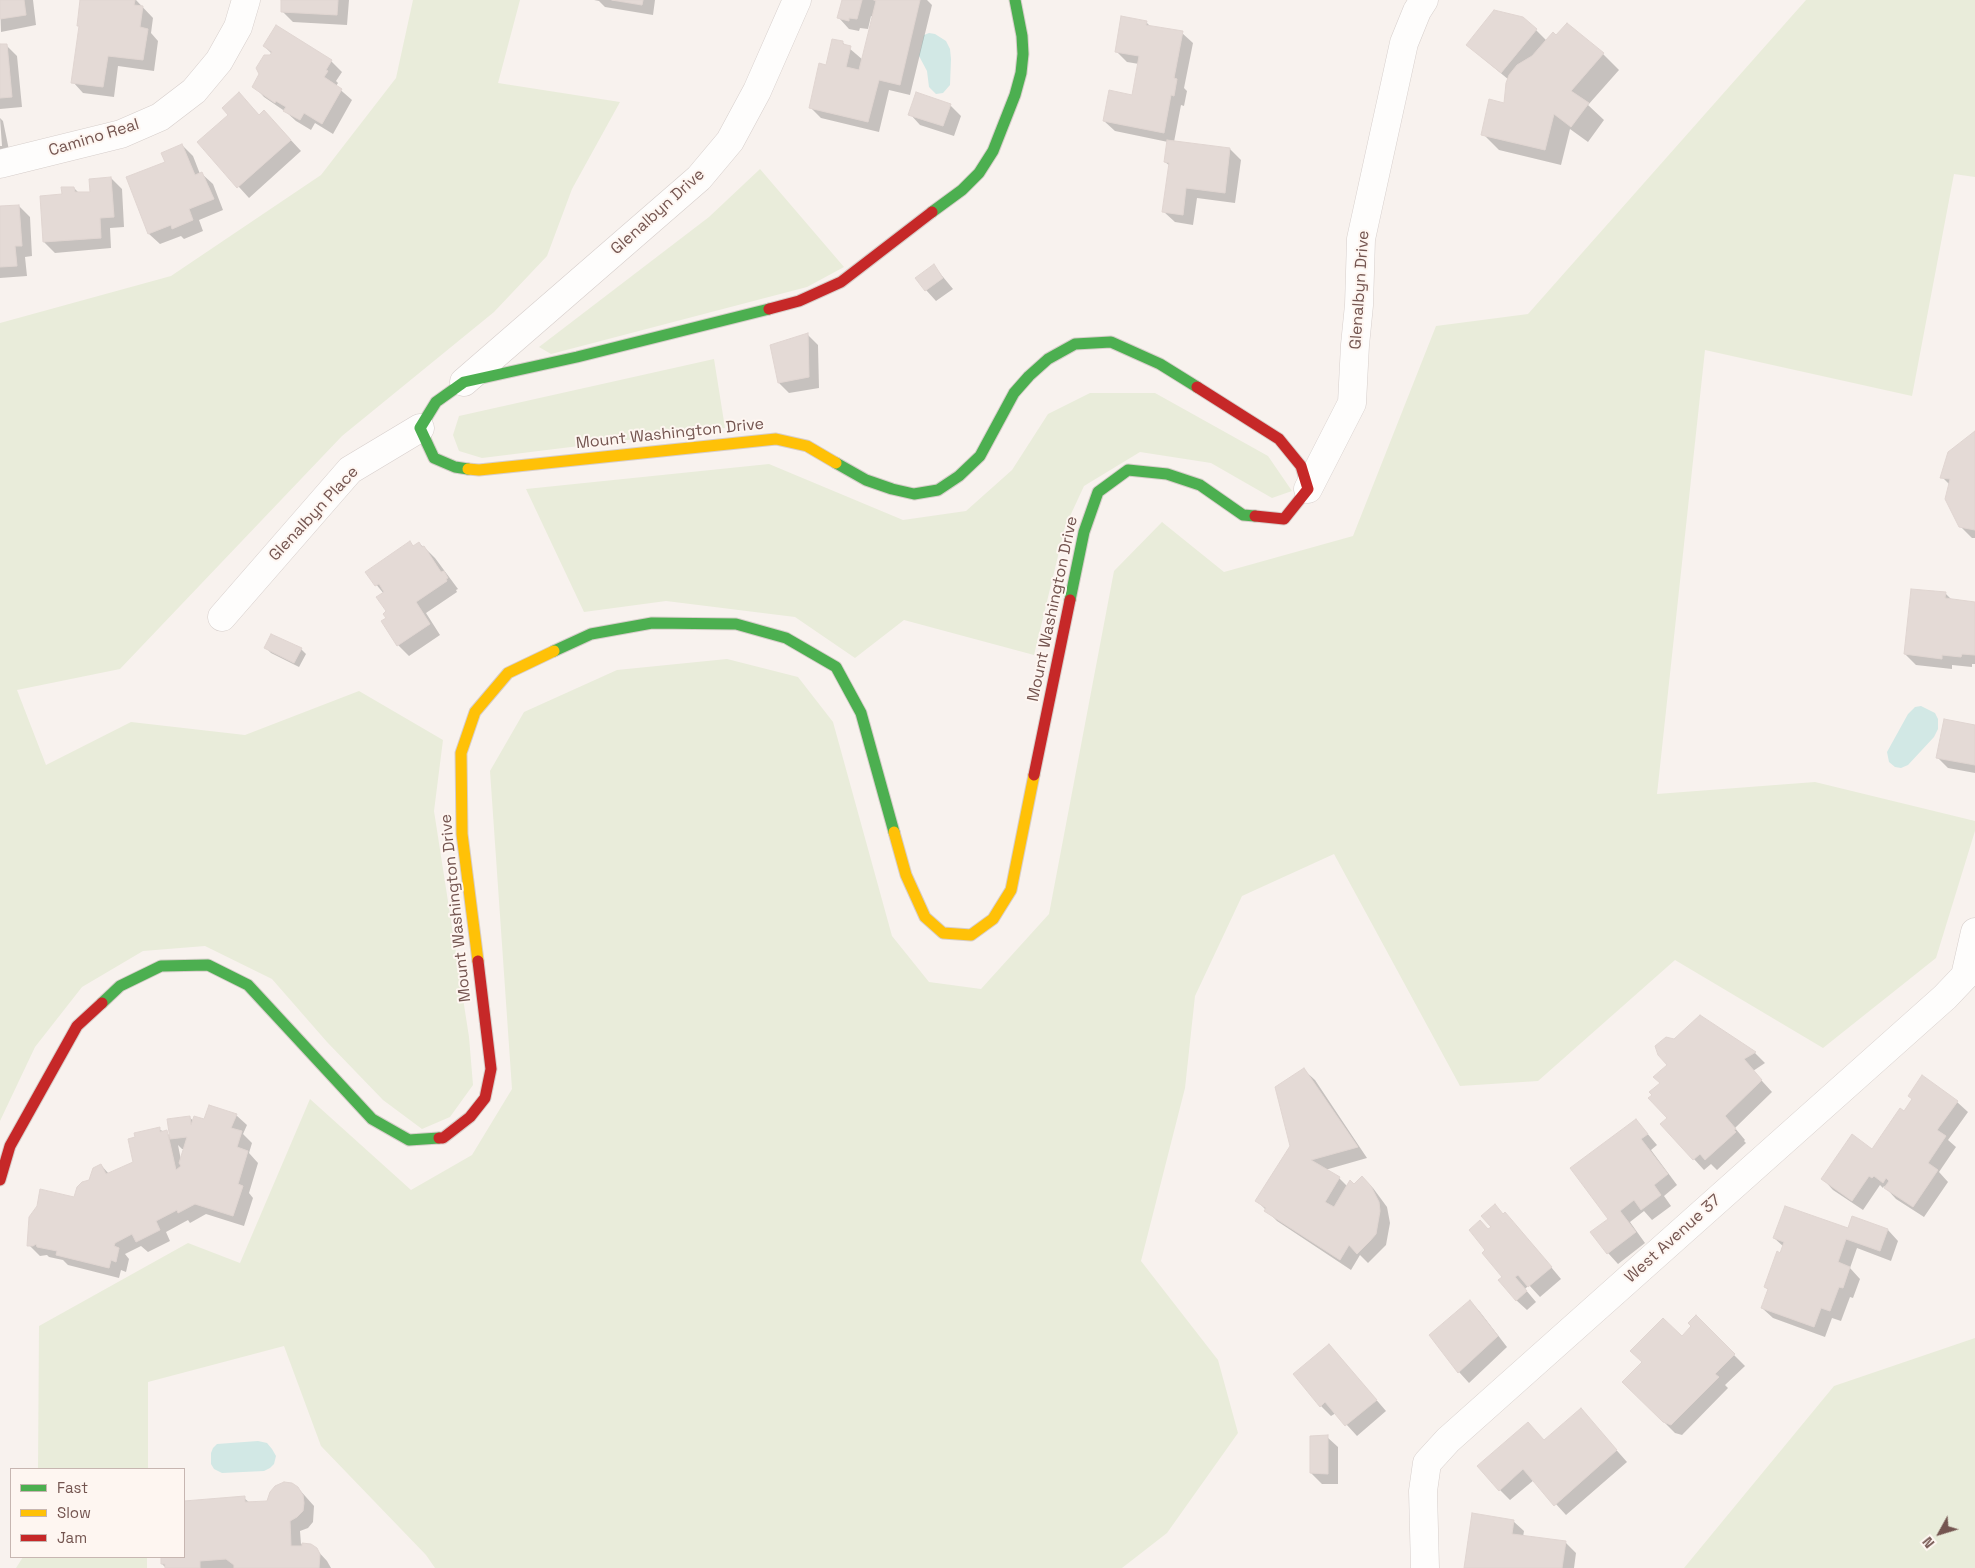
<!DOCTYPE html>
<style>
body{margin:0}
#map{position:relative;width:1975px;height:1568px;overflow:hidden;background:#f8f2ee;font-family:"Space Grotesk",sans-serif}
canvas{display:block}
.legend{position:absolute;left:10px;top:1468px;width:175px;height:90px;box-sizing:border-box;background:#fef6f1;border:1px solid #c7b6b1;margin:0;padding:6px 9px;list-style:none;font-size:15px;color:#745550}
.legend li{display:flex;align-items:center;gap:10px;height:25px}
.legend b{width:25px;border:1px solid #c7b6b1}
.north{position:absolute;left:1915px;top:1508px;width:50px;height:50px;-webkit-text-stroke:4px #fef6f1;paint-order:stroke;rotate:231deg;font-size:14px;font-weight:700;line-height:20px;text-align:center;color:#745550}
.north::after{content:'';display:block;margin:auto;width:18px;height:22px;background:#745550;clip-path:polygon(50% 0,100% 100%,50% 72%,0 100%)}
</style>
<div id="map">
<canvas width="1975" height="1568"></canvas>
<ul class="legend">
<li><b style="height:6px;background:#4caf50"></b>Fast</li>
<li><b style="height:6px;background:#ffc107"></b>Slow</li>
<li><b style="height:6px;background:#c62828"></b>Jam</li>
</ul>
<div class="north">N</div>
</div>
<script>
const ctx = document.querySelector('canvas').getContext('2d');
ctx.lineJoin = 'round';
function fillPath(path, color) {
  ctx.fillStyle = color;
  ctx.fill(path, 'evenodd');
}
function shape(rows) {
  const path = new Path2D();
  for (const r of rows) {
    path.moveTo(r[0], r[1]);
    for (let i = 2; i < r.length; i += 2) path.lineTo(r[i], r[i + 1]);
  }
  return path;
}
function stroke(path, color, width, dash) {
  ctx.strokeStyle = color;
  ctx.lineWidth = width;
  ctx.lineCap = dash ? 'butt' : 'round';
  ctx.setLineDash(dash || []);
  ctx.stroke(path);
}
function label(font, color, halo, rows, align = 'center') {
  ctx.font = font + ' "Space Grotesk",sans-serif';
  ctx.lineWidth = 4;
  ctx.setLineDash([]);
  ctx.textBaseline = 'middle';
  ctx.strokeStyle = halo;
  ctx.fillStyle = color;
  for (const [text, x, y, turn = 0] of rows) {
    ctx.save();
    ctx.translate(x, y);
    ctx.rotate((+turn || 0) * Math.PI / 180);
    ctx.textAlign = isNaN(turn) ? turn : align;
    if (halo) ctx.strokeText(text, 0, 0);
    ctx.fillText(text, 0, 0);
    ctx.restore();
  }
}
const green = shape([
 [413,0,520,0,498,83,620,102,572,189,547,256,494,312,342,436,120,669,17,690,46,765,131,722,245,735,359,691,443,740,434,811,469,1037,473,1085,450,1117,422,1129,383,1100,327,1042,272,979,205,946,143,951,82,987,35,1047,0,1121,0,323,171,276,321,175,396,78],
 [1806,0,1975,0,1975,177,1954,174,1912,396,1705,350,1657,794,1815,782,1975,821,1975,831,1936,958,1823,1048,1675,960,1538,1081,1460,1086,1334,854,1242,896,1195,996,1185,1088,1141,1261,1218,1360,1238,1433,1167,1533,1122,1568,435,1568,426,1555,321,1446,284,1346,148,1382,148,1469,38,1469,39,1326,188,1243,240,1263,310,1099,411,1190,472,1155,512,1089,490,771,524,712,617,670,727,659,798,677,833,722,892,936,929,982,981,989,1049,914,1114,571,1162,522,1224,572,1353,536,1436,326,1528,314],
 [760,169,844,267,807,287,551,354,539,347,709,217],
 [714,359,725,428,482,458,459,451,453,435,459,416],
 [1090,393,1155,393,1268,456,1292,491,1272,498,1211,463,1140,452,1084,486,1065,527,1034,655,904,620,855,658,795,617,666,601,584,612,526,489,769,464,903,520,966,511,1012,470,1048,414],
 [1975,1338,1975,1568,1684,1568,1834,1386],
 [23,1557,147,1557,147,1568,16,1568]
]);
const water = shape([
 [929,33,935,34,946,41,950,49,951,59,950,85,943,93,936,94,929,87,927,71,919,56,924,35],
 [1921,706,1935,713,1938,719,1938,729,1934,737,1908,765,1901,768,1895,767,1889,762,1887,752,1908,714,1915,707],
 [258,1441,267,1443,272,1449,276,1456,274,1464,270,1468,264,1471,222,1473,214,1469,211,1464,211,1453,213,1448,217,1444]
]);
const shadow = shape([
 [0,0,33,0,36,25,1,32],
 [81,0,136,0,153,18,151,33,158,41,154,71,118,66,114,97,83,93,73,82,80,28,78,25],
 [283,0,349,0,347,25,293,22,282,11],
 [594,0,655,0,653,15,605,7,599,1],
 [843,0,927,0,932,5,910,95,889,90,879,132,821,118,810,107,842,42,863,60,873,17,871,16,868,29,860,28,859,31,849,29,839,18],
 [1146,22,1151,27,1182,33,1193,43,1184,88,1187,91,1184,106,1181,105,1174,142,1230,149,1241,160,1235,203,1197,198,1193,225,1175,222,1164,212,1170,166,1165,162,1168,142,1115,131,1104,121,1133,96,1139,64,1127,62,1116,51],
 [1536,30,1547,41,1556,37,1603,54,1619,70,1588,105,1604,120,1588,142,1570,129,1561,165,1499,150,1483,134,1506,104,1509,80,1467,45],
 [6,45,17,56,22,107,0,109,0,46],
 [264,46,331,61,342,72,336,81,338,83,336,86,352,100,333,134,315,123,311,130,296,121,286,112,264,97,254,86,272,54],
 [239,94,260,116,264,111,301,151,249,198,199,143,230,115],
 [950,105,961,116,954,136,920,125,910,114],
 [0,118,3,121,9,150,0,152,0,146,2,146],
 [182,145,193,156,200,174,202,174,213,184,223,210,199,220,203,231,184,239,181,236,160,244,149,234,127,178,167,162],
 [111,178,122,189,124,227,110,228,111,248,55,253,44,242,74,188,79,193,91,193],
 [19,206,30,217,32,256,25,257,27,276,0,278,0,207],
 [934,266,953,289,936,301,926,290],
 [807,334,818,345,819,388,789,393,779,383],
 [1975,433,1975,538,1972,538,1960,526,1950,485,1942,477],
 [410,543,414,547,418,543,424,547,435,558,458,589,456,590,457,592,426,613,440,635,409,656,398,645,388,619,384,594,366,572],
 [1945,593,1952,600,1975,603,1975,664,1972,664,1972,667,1952,665,1952,669,1916,665,1905,654],
 [266,648,301,649,306,654,299,667,271,653],
 [1975,726,1975,773,1948,768,1937,757],
 [1700,1016,1755,1053,1765,1063,1753,1071,1772,1092,1735,1128,1745,1140,1744,1141,1746,1143,1717,1170,1711,1164,1704,1170,1662,1124,1668,1119,1661,1084,1669,1065,1675,1041],
 [1304,1070,1315,1080,1367,1158,1325,1170,1339,1178,1347,1186,1354,1186,1362,1177,1373,1188,1387,1207,1390,1223,1386,1245,1368,1263,1360,1255,1351,1270,1277,1221,1256,1200,1291,1146],
 [1957,1102,1968,1112,1948,1140,1956,1147,1939,1172,1948,1182,1924,1217,1896,1199,1884,1186,1883,1188,1880,1185,1863,1210,1833,1190,1823,1179,1872,1150,1905,1112],
 [236,1115,247,1125,243,1134,252,1143,249,1153,258,1163,249,1193,253,1198,244,1226,206,1214,190,1223,188,1220,166,1232,170,1241,148,1252,141,1246,125,1254,129,1259,126,1272,121,1270,119,1278,68,1265,63,1260,49,1257,47,1255,40,1256,29,1245,75,1199,101,1165,109,1174,134,1163,159,1129,171,1136,190,1118,194,1121],
 [178,1145,182,1149,185,1149,181,1160],
 [1636,1120,1657,1145,1651,1150,1677,1185,1664,1196,1671,1206,1652,1220,1644,1211,1630,1222,1645,1243,1618,1264,1608,1253,1610,1219],
 [1853,1218,1888,1230,1898,1241,1891,1261,1857,1248,1850,1268,1860,1279,1853,1298,1850,1297,1841,1321,1832,1318,1825,1337,1773,1318,1762,1308,1769,1290,1765,1287,1784,1247,1774,1238,1849,1230],
 [1516,1225,1561,1279,1540,1297,1529,1285,1525,1289,1536,1302,1527,1310,1516,1300,1487,1250,1489,1230],
 [1470,1301,1480,1312,1507,1347,1469,1383,1459,1372],
 [1696,1317,1745,1366,1725,1385,1728,1388,1682,1435,1675,1433,1624,1382,1682,1338,1693,1326],
 [1329,1345,1386,1411,1357,1436,1336,1413,1331,1416,1321,1406],
 [1581,1410,1627,1462,1566,1515,1534,1480,1510,1500,1500,1490,1545,1441],
 [1327,1437,1338,1447,1338,1484,1322,1484,1311,1473],
 [298,1488,314,1506,313,1522,308,1528,300,1531,301,1544,310,1546,316,1549,327,1561,331,1568,166,1568,162,1564,162,1557,184,1557,184,1502,244,1498,250,1503,268,1503],
 [1513,1521,1524,1531,1523,1537,1566,1543,1576,1553,1574,1568,1465,1568]
]);
const building = shape([
 [0,0,24,0,26,15,0,19,0,0],
 [80,0,135,0,134,5,143,6,140,27,148,29,143,60,108,56,103,87,71,83,79,26,77,26,80,0],
 [281,0,338,0,337,15,281,12,281,0],
 [612,0,643,0,642,5,612,0],
 [842,0,862,0,857,19,849,18,849,21,837,18,842,0],
 [874,0,920,0,900,85,879,80,868,122,809,108,819,63,826,65,832,39,843,41,843,44,851,46,846,67,859,70,876,1,874,0],
 [1494,10,1523,17,1537,29,1501,73,1466,45,1494,10],
 [1121,16,1147,21,1146,25,1183,31,1174,78,1177,79,1174,96,1171,95,1164,133,1103,121,1109,90,1132,95,1139,56,1115,52,1121,16],
 [1567,23,1604,53,1571,91,1589,103,1571,127,1554,114,1545,150,1481,135,1489,99,1504,103,1506,83,1509,75,1517,65,1532,56,1553,32,1556,35,1567,23],
 [276,25,332,60,326,70,328,71,324,77,342,89,322,124,304,113,300,120,283,111,286,107,276,101,275,103,252,87,259,74,256,68,264,55,270,55,272,52,263,46,276,25],
 [0,44,7,44,12,97,0,98,0,44],
 [239,92,259,115,264,110,291,140,237,188,197,142,228,115,222,108,239,92],
 [916,92,951,104,943,126,908,115,916,92],
 [1167,140,1230,148,1225,193,1186,188,1183,215,1162,212,1169,163,1164,162,1167,140],
 [182,144,195,175,202,172,214,199,189,209,193,220,172,229,171,225,148,234,126,177,165,162,161,153,182,144],
 [111,177,114,217,100,218,101,238,43,242,40,196,62,194,61,187,74,187,75,192,90,192,89,179,111,177],
 [19,205,22,246,15,246,17,266,0,267,0,206,19,205],
 [934,264,943,278,925,291,915,278,934,264],
 [808,333,809,377,778,383,770,345,808,333],
 [1975,431,1975,530,1959,527,1945,499,1950,479,1940,478,1948,452,1975,431],
 [410,541,413,546,419,542,422,547,424,546,441,572,444,571,448,578,446,579,447,581,416,602,430,624,397,646,381,621,386,618,383,614,386,611,376,597,384,592,379,584,375,586,365,572,410,541],
 [1911,589,1946,592,1945,598,1975,602,1975,655,1962,654,1961,657,1942,655,1942,659,1904,654,1911,589],
 [271,634,302,648,294,663,264,648,271,634],
 [1944,719,1975,725,1975,765,1936,758,1944,719],
 [1700,1015,1756,1052,1744,1059,1762,1080,1725,1116,1736,1129,1734,1130,1736,1132,1705,1160,1700,1154,1693,1160,1660,1124,1667,1118,1648,1098,1652,1095,1649,1092,1660,1083,1653,1077,1667,1065,1658,1055,1655,1046,1666,1037,1674,1039,1700,1015],
 [1304,1068,1358,1147,1311,1160,1340,1177,1325,1202,1334,1207,1350,1180,1354,1184,1362,1176,1371,1186,1379,1202,1380,1211,1376,1234,1370,1241,1357,1254,1349,1245,1340,1260,1264,1211,1266,1208,1255,1201,1290,1146,1275,1087,1304,1068],
 [1922,1075,1958,1101,1937,1130,1946,1136,1928,1163,1938,1170,1913,1207,1884,1188,1889,1181,1886,1178,1883,1183,1874,1176,1872,1178,1869,1176,1852,1201,1821,1179,1852,1134,1872,1149,1900,1108,1904,1111,1912,1099,1908,1096,1922,1075],
 [209,1105,237,1114,231,1128,242,1131,237,1147,248,1151,238,1184,243,1186,233,1216,195,1204,178,1213,177,1210,156,1221,160,1230,136,1242,132,1234,115,1243,114,1246,119,1248,116,1262,111,1260,109,1268,56,1255,57,1251,37,1247,36,1244,33,1246,27,1246,29,1217,37,1206,40,1189,74,1197,77,1187,82,1182,89,1180,93,1168,101,1164,106,1174,133,1162,128,1139,135,1137,134,1133,160,1127,160,1132,167,1130,176,1170,181,1166,179,1163,187,1137,170,1139,167,1119,190,1116,191,1125,194,1116,204,1119,209,1105],
 [1636,1119,1648,1134,1641,1139,1668,1174,1654,1185,1661,1195,1641,1210,1634,1200,1620,1211,1636,1232,1607,1254,1590,1232,1608,1219,1570,1168,1636,1119],
 [1495,1204,1503,1214,1505,1212,1552,1267,1528,1287,1518,1275,1515,1277,1527,1291,1516,1301,1498,1280,1502,1277,1482,1253,1485,1250,1469,1230,1480,1220,1488,1229,1491,1227,1481,1216,1495,1204],
 [1785,1206,1848,1228,1852,1216,1888,1229,1880,1251,1846,1239,1838,1262,1850,1267,1843,1288,1839,1287,1830,1311,1821,1308,1814,1327,1761,1308,1768,1289,1764,1287,1777,1251,1780,1253,1784,1242,1773,1238,1785,1206],
 [1470,1300,1498,1336,1458,1373,1429,1335,1470,1300],
 [1696,1315,1735,1354,1715,1374,1719,1377,1671,1425,1663,1422,1622,1382,1642,1362,1630,1351,1663,1318,1682,1336,1691,1326,1688,1323,1696,1315],
 [1329,1344,1377,1400,1345,1426,1325,1402,1320,1407,1293,1374,1329,1344],
 [1581,1408,1617,1450,1554,1506,1523,1469,1499,1491,1477,1466,1528,1422,1544,1440,1581,1408],
 [1328,1435,1328,1474,1310,1473,1310,1436,1328,1435],
 [284,1482,292,1483,298,1487,303,1495,304,1503,303,1511,297,1517,290,1521,291,1546,302,1546,302,1543,311,1544,317,1548,320,1554,319,1568,234,1568,234,1565,226,1559,200,1561,200,1568,165,1568,165,1564,161,1564,161,1557,184,1557,184,1501,245,1496,245,1502,267,1501,270,1492,275,1486,284,1482],
 [1472,1513,1514,1520,1512,1534,1566,1541,1562,1568,1464,1568,1472,1513]
]);
const street = shape([
 [0,164,121,134,160,117,194,91,219,61,238,27,246,0],
 [464,382,699,178,730,141,757,91,797,0],
 [1308,489,1352,403,1355,345,1359,305,1361,239,1404,43,1417,11,1424,0],
 [222,617,350,470,420,428],
 [1425,1568,1423,1491,1427,1463,1448,1440,1945,997,1965,976,1975,932]
]);
const fast = shape([
 [932,212,962,190,979,173,993,151,1015,95,1021,73,1023,54,1022,36,1015,0],
 [836,463,866,480,892,489,914,494,938,490,959,476,980,456,1014,393,1029,376,1048,359,1075,344,1111,342,1160,364,1197,387],
 [468,469,455,467,434,458,420,428,436,402,464,382,577,357,769,309],
 [1070,600,1084,532,1098,492,1128,470,1167,474,1200,485,1243,515,1255,516],
 [554,651,591,634,652,623,736,624,786,638,836,667,861,713,894,832],
 [102,1003,120,986,161,966,208,965,248,985,372,1119,409,1140,439,1138]
]);
const slow = shape([
 [468,469,479,470,776,439,807,446,836,463],
 [894,832,906,875,925,917,943,933,971,935,993,919,1011,890,1034,775],
 [478,961,462,834,461,753,475,712,508,673,554,651]
]);
const jam = shape([
 [769,309,799,301,841,282,932,212],
 [1197,387,1279,439,1301,466,1308,489,1284,519,1255,516],
 [1034,775,1070,600],
 [439,1138,443,1138,470,1117,485,1098,491,1069,478,961],
 [0,1180,10,1146,77,1026,102,1003]
]);
const streetNames = [
 ["Camino Real",94,138,-17],
 ["Glenalbyn Drive",658,212,-42],
 ["Glenalbyn Drive",1360,290,-86],
 ["Mount Washington Drive",670,434,-6],
 ["Glenalbyn Place",314,514,-47],
 ["Mount Washington Drive",1053,609,-78],
 ["Mount Washington Drive",456,908,-96],
 ["West Avenue 37",1673,1239,-42]
];
fillPath(green, '#e9ecda');
fillPath(water, '#d2e8e5');
fillPath(shadow, '#0003');
fillPath(building, '#e4dad6');
stroke(building, '#e0d5d1', 1);
stroke(street, '#d6cecb', 29);
stroke(fast, '#d7ceca', 13);
stroke(slow, '#d7ceca', 13);
stroke(jam, '#d7ceca', 13);
stroke(street, '#fefdfc', 28);
stroke(fast, '#4caf50', 11);
stroke(slow, '#ffc107', 11);
stroke(jam, '#c62828', 11);
label('16px', '#745550', '#fef6f1', streetNames);
</script>
